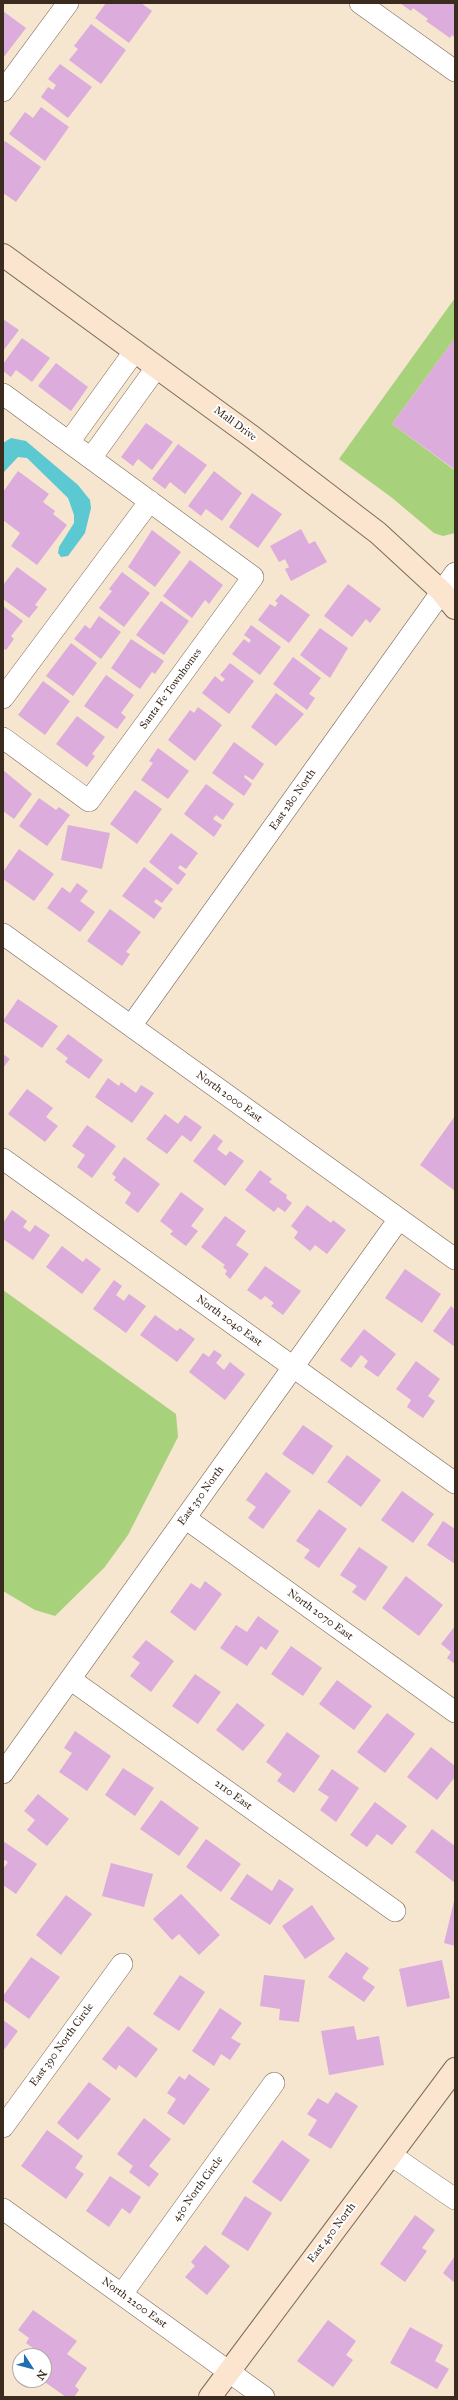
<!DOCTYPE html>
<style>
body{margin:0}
#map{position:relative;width:458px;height:2400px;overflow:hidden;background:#f6e5cf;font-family:"IM FELL Great Primer",serif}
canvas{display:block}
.frame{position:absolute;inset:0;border:4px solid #3b2a1e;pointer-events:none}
.north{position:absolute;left:12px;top:2348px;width:40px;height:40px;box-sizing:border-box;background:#fff;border:1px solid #b1aaa5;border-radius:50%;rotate:126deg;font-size:11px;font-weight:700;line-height:16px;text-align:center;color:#3b2a1e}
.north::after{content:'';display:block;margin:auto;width:14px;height:18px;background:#1f6fb2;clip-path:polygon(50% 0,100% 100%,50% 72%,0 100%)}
</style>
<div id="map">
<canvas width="458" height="2400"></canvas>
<div class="frame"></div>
<div class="north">N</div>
</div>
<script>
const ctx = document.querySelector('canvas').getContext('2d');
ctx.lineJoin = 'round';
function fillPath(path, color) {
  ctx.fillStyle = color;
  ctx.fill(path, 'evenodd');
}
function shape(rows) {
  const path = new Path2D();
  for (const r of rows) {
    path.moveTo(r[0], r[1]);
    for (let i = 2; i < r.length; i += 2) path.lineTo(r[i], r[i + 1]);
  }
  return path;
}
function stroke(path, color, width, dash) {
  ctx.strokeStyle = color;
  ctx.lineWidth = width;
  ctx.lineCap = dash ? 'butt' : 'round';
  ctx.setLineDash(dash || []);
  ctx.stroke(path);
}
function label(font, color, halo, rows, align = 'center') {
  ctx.font = font + ' "IM FELL Great Primer",serif';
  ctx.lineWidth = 4;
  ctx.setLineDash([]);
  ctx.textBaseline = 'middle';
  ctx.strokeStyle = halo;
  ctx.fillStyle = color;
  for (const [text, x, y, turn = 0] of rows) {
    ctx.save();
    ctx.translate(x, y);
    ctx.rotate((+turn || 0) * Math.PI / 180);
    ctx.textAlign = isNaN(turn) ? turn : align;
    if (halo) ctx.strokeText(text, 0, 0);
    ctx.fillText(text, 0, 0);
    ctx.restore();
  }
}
const green = shape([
 [455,298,455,338,392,424,453,469,455,467,455,533,443,536,434,533,391,497,339,459],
 [3,1290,176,1414,178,1437,128,1535,104,1568,55,1616,35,1610,3,1591]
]);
const water = shape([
 [11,438,26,441,78,485,90,500,91,508,85,533,68,556,61,557,58,553,59,547,74,523,74,515,68,498,27,458,18,457,3,473,3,443]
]);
const building = shape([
 [106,3,141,3,152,11,129,43,95,18],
 [400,3,455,3,455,38,452,35,450,38,426,21,428,19,413,8,411,11],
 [3,11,26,28,3,58],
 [91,24,126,50,101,84,69,60,78,49,74,46],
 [60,64,92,87,68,118,41,97,48,87,53,90,56,85,48,79],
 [41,107,69,127,45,161,9,134,25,112,33,118],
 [5,141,41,167,16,202,3,193,3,144],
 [3,319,19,330,3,351],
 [22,338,50,358,32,382,16,370,11,377,3,371,3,364],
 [455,338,455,467,454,469,392,424],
 [56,363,88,387,71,411,38,386],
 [146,423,173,442,152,470,138,459,133,466,121,457],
 [178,444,207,465,185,494,170,482,165,489,152,479],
 [18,471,49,494,43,502,55,511,53,514,67,525,37,565,11,546,20,533,3,520,3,492],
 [214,471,242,493,222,521,206,509,201,516,188,506],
 [252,493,282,514,258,548,229,527],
 [301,529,309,544,315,541,327,562,291,581,285,569,289,567,285,559,279,562,270,546],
 [152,530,181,552,155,587,128,567],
 [190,560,223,585,209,604,205,600,192,618,163,596],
 [17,567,47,589,35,605,38,607,29,618,3,599,3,585],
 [122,572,150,593,124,627,99,608,112,591,109,589],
 [348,584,381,609,370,623,366,619,352,637,324,616],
 [281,594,310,615,289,643,258,620,270,604,275,607,278,603,275,601],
 [161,601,189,621,164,655,136,635],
 [3,606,23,621,11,636,14,639,6,650,3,648],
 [99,616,121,632,101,659,74,639,85,625,90,629],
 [251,625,281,647,260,675,232,654,244,639,249,643,251,640,244,635],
 [320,628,348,648,330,678,300,655],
 [131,639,164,661,155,674,152,672,140,689,111,668],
 [71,643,97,663,73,696,46,676],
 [293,657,321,678,309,694,315,698,307,710,273,684],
 [230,663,254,681,229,714,202,693,215,676,222,682,225,679,220,675],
 [106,675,134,695,121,713,126,717,117,729,84,706],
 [43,681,70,701,45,735,18,715],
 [276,693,304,714,276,746,251,727],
 [198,707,222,725,195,761,168,740,190,710,194,713],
 [77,716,105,737,92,754,95,756,87,767,56,744],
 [234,742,264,764,253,780,245,775,244,777,252,784,244,796,212,773],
 [158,748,189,771,168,799,141,780,153,763,149,761],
 [3,770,32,794,14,819,3,811],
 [206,784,234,804,223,820,216,815,213,819,222,825,214,837,184,814],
 [135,790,162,809,137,844,110,824],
 [39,798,56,810,59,807,70,815,47,846,19,826],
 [68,825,110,833,102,869,61,860],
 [171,833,198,853,186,869,180,865,178,868,186,874,178,885,149,862],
 [19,849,54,874,34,901,3,879,3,872],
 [144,867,173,889,162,903,156,899,154,902,162,908,154,919,122,896],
 [77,883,88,891,80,901,95,912,80,932,47,908,62,887,70,893],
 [110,909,141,932,126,952,130,954,122,966,87,941],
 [18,999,58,1026,42,1048,3,1021],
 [68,1034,103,1060,89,1079,65,1062,68,1058,56,1049],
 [3,1054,10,1059,3,1068],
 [108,1078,119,1086,121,1082,136,1093,141,1085,154,1093,132,1123,95,1097],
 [27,1089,53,1108,46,1117,58,1126,45,1142,8,1114],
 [165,1114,178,1124,185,1115,202,1127,191,1142,182,1135,167,1154,146,1139],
 [455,1116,455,1191,420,1165],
 [87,1125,116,1146,92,1178,77,1167,85,1155,72,1146],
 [214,1134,223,1141,217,1149,226,1156,230,1151,244,1161,225,1186,193,1161],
 [124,1157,160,1184,138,1213,125,1203,131,1193,114,1180,116,1177,112,1174],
 [260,1170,272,1179,269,1182,287,1195,286,1198,292,1203,285,1212,278,1207,274,1212,245,1190],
 [181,1192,204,1209,191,1226,198,1231,186,1246,170,1234,173,1231,160,1221],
 [307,1205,331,1223,333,1220,346,1230,327,1254,315,1245,310,1251,294,1238,298,1232,291,1226],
 [12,1210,27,1221,23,1227,30,1232,35,1225,50,1235,33,1260,3,1239,3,1223],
 [225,1216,246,1231,236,1245,249,1254,230,1279,225,1274,227,1271,223,1267,225,1265,201,1247],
 [62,1246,83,1262,86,1258,101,1269,82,1294,46,1267],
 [265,1266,301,1291,283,1315,271,1306,274,1303,265,1296,261,1300,247,1290],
 [405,1269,441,1294,422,1323,385,1298],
 [114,1280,122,1286,116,1295,124,1301,129,1294,146,1306,126,1333,93,1309],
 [451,1306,455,1310,455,1347,433,1331],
 [155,1315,177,1331,180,1328,195,1339,177,1362,140,1335],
 [364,1329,396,1354,378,1377,364,1367,368,1361,361,1355,351,1368,340,1360],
 [214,1350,222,1355,216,1363,224,1370,230,1362,245,1374,225,1400,189,1372,203,1353,209,1357],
 [416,1361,440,1379,428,1396,435,1401,423,1418,407,1407,411,1400,396,1389],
 [303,1425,333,1446,313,1475,282,1454],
 [347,1455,381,1480,361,1507,327,1482],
 [266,1472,291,1491,263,1529,248,1518,256,1507,246,1500],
 [402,1491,434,1514,413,1543,381,1520],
 [319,1509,347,1529,319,1568,304,1558,310,1550,296,1541],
 [443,1521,455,1529,455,1564,427,1545],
 [359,1547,388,1567,365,1601,352,1592,357,1586,340,1575],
 [406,1576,443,1605,419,1636,382,1608],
 [205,1581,222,1594,195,1631,170,1612,191,1583,200,1589],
 [258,1616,279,1631,266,1650,261,1646,247,1666,220,1648,236,1625,247,1632],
 [455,1626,455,1664,447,1658,451,1652,441,1644],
 [146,1640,174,1661,151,1692,130,1676,140,1663,132,1657],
 [291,1646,322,1668,303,1696,271,1674],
 [195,1674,221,1692,198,1724,172,1706],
 [337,1680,372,1706,354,1730,319,1704],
 [237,1703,265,1725,243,1751,216,1730],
 [387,1713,415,1734,385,1773,357,1752],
 [75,1731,111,1756,87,1791,59,1772,72,1753,64,1748],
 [287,1732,320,1756,294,1793,277,1781,282,1774,266,1762],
 [431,1747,455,1766,455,1777,437,1800,407,1777],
 [123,1768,154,1788,135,1816,105,1795],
 [332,1769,359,1788,336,1822,320,1810,329,1797,318,1790],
 [38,1794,69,1819,47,1846,27,1830,35,1820,24,1811],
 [161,1800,199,1828,179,1856,140,1829],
 [375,1802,407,1826,392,1845,377,1834,367,1847,350,1835],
 [432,1829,455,1846,455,1883,415,1852],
 [206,1839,241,1864,221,1892,186,1867],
 [3,1841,37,1864,16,1894,3,1885,3,1869,8,1862,3,1859],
 [111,1863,153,1874,144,1907,102,1896],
 [247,1874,272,1891,279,1879,294,1889,270,1925,230,1899],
 [181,1894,220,1935,199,1955,179,1934,172,1940,153,1919],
 [66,1895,92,1914,61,1955,36,1935],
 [455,1897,455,1946,444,1943],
 [312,1905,335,1939,305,1959,282,1926],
 [346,1952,369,1968,362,1978,375,1987,364,2002,328,1977],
 [31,1957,60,1977,29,2019,3,2000,3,1996],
 [442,1960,450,1998,407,2007,399,1969],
 [180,1975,205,1992,179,2031,153,2014],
 [264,1975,305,1980,299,2022,279,2020,280,2009,260,2006],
 [220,2008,242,2023,231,2038,241,2044,230,2060,221,2054,214,2066,192,2051],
 [3,2020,18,2031,3,2051],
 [128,2026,158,2049,136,2078,119,2065,116,2070,102,2059],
 [354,2026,357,2040,379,2036,384,2065,329,2075,321,2031],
 [189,2074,210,2089,184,2125,167,2113,176,2099,167,2093,179,2076,185,2080],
 [89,2082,111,2099,78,2140,57,2123],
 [336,2092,358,2106,331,2149,308,2135,317,2120,307,2114,318,2098,328,2104],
 [144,2118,171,2139,149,2166,159,2174,149,2187,129,2172,133,2166,117,2154],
 [47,2130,83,2156,75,2168,84,2174,66,2199,21,2166],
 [282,2140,310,2160,281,2202,252,2182],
 [110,2176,141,2197,130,2214,122,2208,109,2227,86,2211],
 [245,2196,272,2213,248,2251,221,2234],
 [415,2215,435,2230,422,2248,427,2251,405,2282,380,2264],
 [205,2245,230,2266,207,2295,185,2277,195,2266,191,2262],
 [455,2256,455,2283,443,2273],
 [33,2310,77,2341,67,2354,87,2368,75,2386,79,2390,74,2397,66,2397,42,2380,44,2380,44,2356,38,2356,40,2353,26,2343,29,2338,18,2330],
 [328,2320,356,2341,346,2355,353,2360,333,2387,297,2361],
 [410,2327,443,2345,435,2361,449,2369,437,2389,390,2363]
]);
const street = shape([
 [360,3,455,71],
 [3,91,68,3],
 [3,394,253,577,89,801,3,738],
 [69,442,134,352],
 [91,458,156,368],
 [3,698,150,501],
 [3,934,455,1259],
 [131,1026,455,573],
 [3,1159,455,1483],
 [185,1518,455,1712],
 [70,1679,395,1911],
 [3,1773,399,1219],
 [3,2127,122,1964],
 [391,2155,455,2199],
 [3,2209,264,2397],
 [122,2294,274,2083]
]);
const secondary = shape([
 [3,255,251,436,378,533,441,591,455,608],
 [210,2397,455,2069]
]);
const streetNames = [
 ["Mall Drive",235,424,36],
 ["Santa Fe Townhomes",171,689,-54],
 ["East 280 North",293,800,-55],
 ["North 2000 East",229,1097,36],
 ["North 2040 East",229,1321,36],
 ["East 350 North",201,1496,-54],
 ["North 2070 East",320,1615,36],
 ["2110 East",233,1795,36],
 ["East 390 North Circle",62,2045,-54],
 ["430 North Circle",198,2189,-54],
 ["East 450 North",332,2233,-53],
 ["North 2200 East",134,2303,36]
];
fillPath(green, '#a8d17c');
fillPath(water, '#5bc8d2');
fillPath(building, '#dbacdc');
stroke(street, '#7c6b5c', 22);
stroke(secondary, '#7c6b5c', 24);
stroke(street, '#fff', 21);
stroke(secondary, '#fbe5cf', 22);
label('11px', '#3b2a1e', '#fff', streetNames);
</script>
